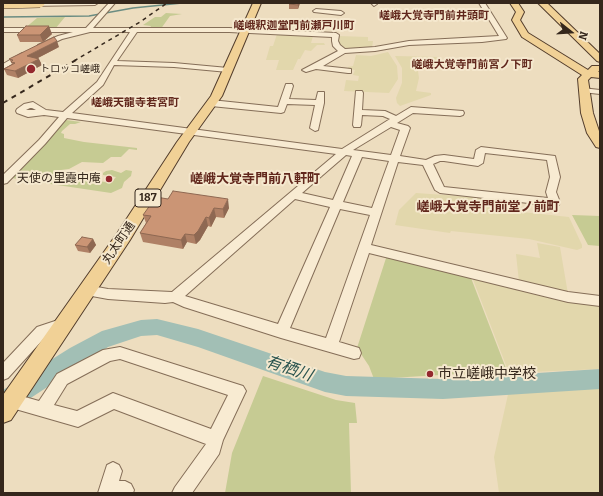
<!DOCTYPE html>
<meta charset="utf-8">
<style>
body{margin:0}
#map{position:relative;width:603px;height:496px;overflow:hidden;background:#edddbf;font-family:Bitter,serif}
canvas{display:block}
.frame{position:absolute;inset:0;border:4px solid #35271c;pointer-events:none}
.north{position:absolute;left:551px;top:12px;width:40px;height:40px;-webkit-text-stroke:3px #f5e8ce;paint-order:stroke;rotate:107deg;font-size:11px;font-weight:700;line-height:16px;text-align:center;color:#35271c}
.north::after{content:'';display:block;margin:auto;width:14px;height:18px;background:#35271c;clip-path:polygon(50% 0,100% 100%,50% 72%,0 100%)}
</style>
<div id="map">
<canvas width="603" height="496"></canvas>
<div class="frame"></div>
<div class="north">N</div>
</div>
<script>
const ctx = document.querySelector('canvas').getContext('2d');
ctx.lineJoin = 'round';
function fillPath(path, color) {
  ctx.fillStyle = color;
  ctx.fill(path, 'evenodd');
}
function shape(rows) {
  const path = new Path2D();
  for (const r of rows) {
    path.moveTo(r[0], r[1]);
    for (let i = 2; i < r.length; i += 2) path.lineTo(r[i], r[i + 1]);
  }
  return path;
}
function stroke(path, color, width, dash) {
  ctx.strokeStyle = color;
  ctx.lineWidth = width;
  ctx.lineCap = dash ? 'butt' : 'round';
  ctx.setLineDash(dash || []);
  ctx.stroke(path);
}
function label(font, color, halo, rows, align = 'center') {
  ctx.font = font + ' Bitter,"Noto Sans JP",serif';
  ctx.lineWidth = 4;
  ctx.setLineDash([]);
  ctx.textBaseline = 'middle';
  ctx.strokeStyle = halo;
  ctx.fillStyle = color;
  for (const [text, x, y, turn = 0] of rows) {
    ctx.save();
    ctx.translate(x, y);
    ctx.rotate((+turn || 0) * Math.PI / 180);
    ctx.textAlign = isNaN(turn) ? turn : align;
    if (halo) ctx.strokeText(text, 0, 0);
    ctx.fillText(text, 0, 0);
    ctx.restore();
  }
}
const farmland = shape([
 [277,34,313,36,311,43,324,43,325,45,317,45,311,51,305,50,300,59,298,59,293,70,276,70,279,60,266,60,270,46,273,46],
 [338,36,368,37,368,41,373,41,372,48,347,49,341,46,337,41],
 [388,52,397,66,398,79,389,93,344,91,346,80,358,81,359,76,353,75,355,70,348,69,348,67,353,66,356,55,371,56],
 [395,56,440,57,438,68,420,68,418,71,419,78,416,91,431,93,431,95,400,106,397,103,396,98,402,83,402,68],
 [416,193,500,199,503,210,569,217,582,245,582,248,577,250,529,239,451,231,450,233,395,225,399,210],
 [537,243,560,247,568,294,519,282,516,254,540,258],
 [472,277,565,302,600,306,600,369,509,373],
 [600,384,600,493,499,493,494,457,509,390]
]);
const green = shape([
 [166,13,182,14,170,16,160,30,149,30,151,26,143,25,155,17,161,17],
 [65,17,55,29,24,29,37,18],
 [66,120,81,122,75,124,70,124,62,131,61,133,64,134,64,138,84,142,137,148,137,150,129,149,121,157,111,157,103,163,82,162,69,169,61,170,57,175,57,178,67,177,73,183,84,180,99,178,99,181,111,183,116,177,103,175,103,173,106,171,112,170,121,173,126,170,132,171,131,176,124,182,122,188,111,193,37,182,45,179,44,175,36,177,36,182,12,178,40,150],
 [572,215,600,216,600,246,588,245],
 [387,255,471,278,507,371,374,379,369,366,357,348],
 [263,376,336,400,355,403,357,423,349,423,351,493,225,493,232,453]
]);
const stream = shape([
 [3,17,89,16,133,8,182,3]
]);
const river = shape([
 [157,319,198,329,325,372,346,376,443,379,600,369,600,389,443,399,346,396,325,392,198,347,157,335,141,336,108,347,11,411,3,414,3,390,70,348,102,331,141,320,157,319]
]);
const minor = shape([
 [26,3,98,3,95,5,28,6,26,5,26,3],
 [109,3,115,3,93,28,229,28,336,33,339,35,338,41,340,45,345,49,375,47,409,41,499,36,479,3,485,3,507,38,506,39,482,42,409,45,375,51,345,53,323,66,351,69,351,73,348,73,316,69,306,72,302,70,338,51,333,46,332,41,332,37,229,32,137,32,117,61,174,63,228,68,232,70,228,72,174,67,114,65,103,85,72,113,342,149,390,119,383,116,362,115,361,125,360,127,354,127,353,125,356,91,362,91,363,93,362,110,385,111,396,116,411,107,463,111,464,113,463,115,460,116,413,113,397,123,408,126,410,128,400,156,426,160,435,156,444,155,474,159,476,150,481,147,555,156,560,177,556,192,560,202,559,205,555,206,440,193,435,190,423,165,398,162,371,245,568,292,600,296,600,306,568,302,369,253,339,342,359,348,361,353,359,358,354,359,281,338,184,307,173,302,165,303,108,299,81,294,79,290,81,286,86,285,108,289,172,292,336,154,67,118,45,144,7,183,3,184,3,175,39,140,59,117,44,115,28,117,17,113,16,111,17,109,24,104,33,102,46,110,63,112,97,82,130,32,90,32,62,39,41,49,37,47,38,45,58,36,73,32,3,32,3,28,86,28,109,3],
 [30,108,32,108,36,110,26,110,30,108],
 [391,127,400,130,391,155,353,150,391,127],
 [485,153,547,160,550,177,546,192,548,198,444,187,433,164,440,161,444,161,478,166,483,163,485,153],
 [346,155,352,156,333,200,302,193,346,155],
 [362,157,389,161,372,208,343,202,362,157],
 [295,199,330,207,278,324,185,296,295,199],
 [340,209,370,215,326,338,290,328,340,209],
 [371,3,377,3,377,4,374,6,371,3],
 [316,9,341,11,344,13,341,15,314,12,313,11,316,9],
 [22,53,25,53,29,55,3,69,3,64,22,53],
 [286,84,292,84,293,86,289,99,316,100,318,92,324,92,324,103,318,130,315,131,310,128,315,105,287,104,284,112,281,113,211,106,207,103,211,100,278,107,286,84],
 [582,88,600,90,600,94,582,92,582,88],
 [64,318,69,320,71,324,69,328,47,335,8,378,3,380,3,363,37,327,64,318],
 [120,347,243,386,246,391,223,440,219,454,192,493,172,493,175,487,206,444,114,409,78,427,5,406,3,401,5,396,11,393,39,401,57,374,103,350,120,347],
 [120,359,228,395,211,429,113,393,77,411,54,405,67,384,110,361,120,359],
 [113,462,119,465,122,471,119,481,125,481,131,484,134,490,133,493,98,493,107,465,113,462]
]);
const major = shape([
 [253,3,261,3,222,96,189,142,130,240,11,420,3,423,3,395,118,232,177,142,211,96,253,3],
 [510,3,518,3,524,12,520,20,528,33,588,70,592,66,600,66,600,70,598,72,600,72,600,78,591,77,588,80,593,113,600,134,600,148,596,147,587,133,581,113,578,79,582,75,522,37,512,20,516,12,510,3],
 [538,3,547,3,600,54,600,62,597,61,538,3]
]);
const railFar1 = shape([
 [74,61,140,22,167,3]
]);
const rail = shape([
 [3,103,76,60]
]);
const majorBridge = shape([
 [3,4,40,3]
]);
const wall = shape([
 [300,3,298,9,289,9,289,4],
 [52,34,43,42,20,42,17,35],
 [59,47,38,58,42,65,18,78,7,75,4,69,12,64,9,59],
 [168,199,229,208,224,218,216,217,211,227,208,226,200,240,196,244,187,242,183,249,143,242,140,233,146,223,143,215],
 [93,239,96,245,90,253,78,251,75,245]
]);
const shadedWall = shape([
 [298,3,300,3,298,9],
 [49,26,52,34,43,42,40,35],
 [57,41,59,47,30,62,27,56],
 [39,59,42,65,18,78,15,71],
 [228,199,229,208,224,218,223,209],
 [214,208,216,217,211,227,209,218],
 [206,217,208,226,200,240,196,244,194,235],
 [185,234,187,242,183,249,181,240],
 [93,239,96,245,90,253,87,247]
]);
const building = shape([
 [290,3,298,3,298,5,289,4,290,3],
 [26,26,49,26,40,35,17,35,26,26],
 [54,37,57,41,27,56,39,59,15,71,4,69,15,63,11,62,13,60,9,59,54,37],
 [173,191,228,199,223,209,214,208,209,218,206,217,198,231,194,235,185,234,181,240,140,233,151,216,143,215,156,197,168,199,173,191],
 [82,237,93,239,87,247,75,245,82,237]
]);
const markers = [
 [31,69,5,"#94282e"],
 [109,179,4,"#94282e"],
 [430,374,4,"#94282e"]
];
const farPoinames = [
 ["トロッコ嵯峨",40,69]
];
const farNeighbourhoodnames = [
 ["嵯峨大覚寺門前井頭町",434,16],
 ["嵯峨釈迦堂門前瀬戸川町",294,26],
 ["嵯峨大覚寺門前宮ノ下町",472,65],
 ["嵯峨天龍寺若宮町",135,103]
];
const shields = [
 [148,198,26]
];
const shieldNames = [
 ["187",148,198]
];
const poiNames = [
 ["天使の里霞中庵",101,179]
];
const streetNames = [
 ["丸太町通",119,243,-56]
];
const neighbourhoodNames = [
 ["嵯峨大覚寺門前八軒町",255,179],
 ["嵯峨大覚寺門前堂ノ前町",488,207]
];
const nearPoinames = [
 ["市立嵯峨中学校",438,374]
];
const nearWaternames = [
 ["有栖川",289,369,19]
];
fillPath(farmland, '#e2d7ac');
fillPath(green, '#c6cb93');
stroke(stream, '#6a8c82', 1.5);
fillPath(river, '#a2bfb5');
stroke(minor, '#856e58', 2);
stroke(major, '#533d2c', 2);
fillPath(minor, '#f8ebd2');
fillPath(major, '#f1d196');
stroke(railFar1, '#35271c', 1.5, [4, 4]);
stroke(rail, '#35271c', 2, [5, 5]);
stroke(majorBridge, '#533d2c', 10, []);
stroke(majorBridge, '#f1d196', 9);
fillPath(wall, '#af8065');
fillPath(shadedWall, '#8e6852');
fillPath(building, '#cb9575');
stroke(building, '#8e6852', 1);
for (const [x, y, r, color] of markers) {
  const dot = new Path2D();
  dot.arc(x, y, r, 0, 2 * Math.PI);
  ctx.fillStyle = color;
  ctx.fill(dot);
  stroke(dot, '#f5e8ce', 1.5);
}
label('10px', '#35271c', '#f5e8ce', farPoinames, 'left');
label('bold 11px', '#61271c', '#f5e8ce', farNeighbourhoodnames);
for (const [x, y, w] of shields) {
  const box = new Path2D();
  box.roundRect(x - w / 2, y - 9, w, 18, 3);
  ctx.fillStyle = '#f5e8ce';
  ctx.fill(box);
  stroke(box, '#35271c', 1);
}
label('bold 11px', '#35271c', null, shieldNames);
label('12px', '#35271c', '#f5e8ce', poiNames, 'right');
label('12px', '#35271c', '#f5e8ce', streetNames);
label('bold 13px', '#61271c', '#f5e8ce', neighbourhoodNames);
label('14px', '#35271c', '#f5e8ce', nearPoinames, 'left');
label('italic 16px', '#2b5550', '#f5e8ce', nearWaternames);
</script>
